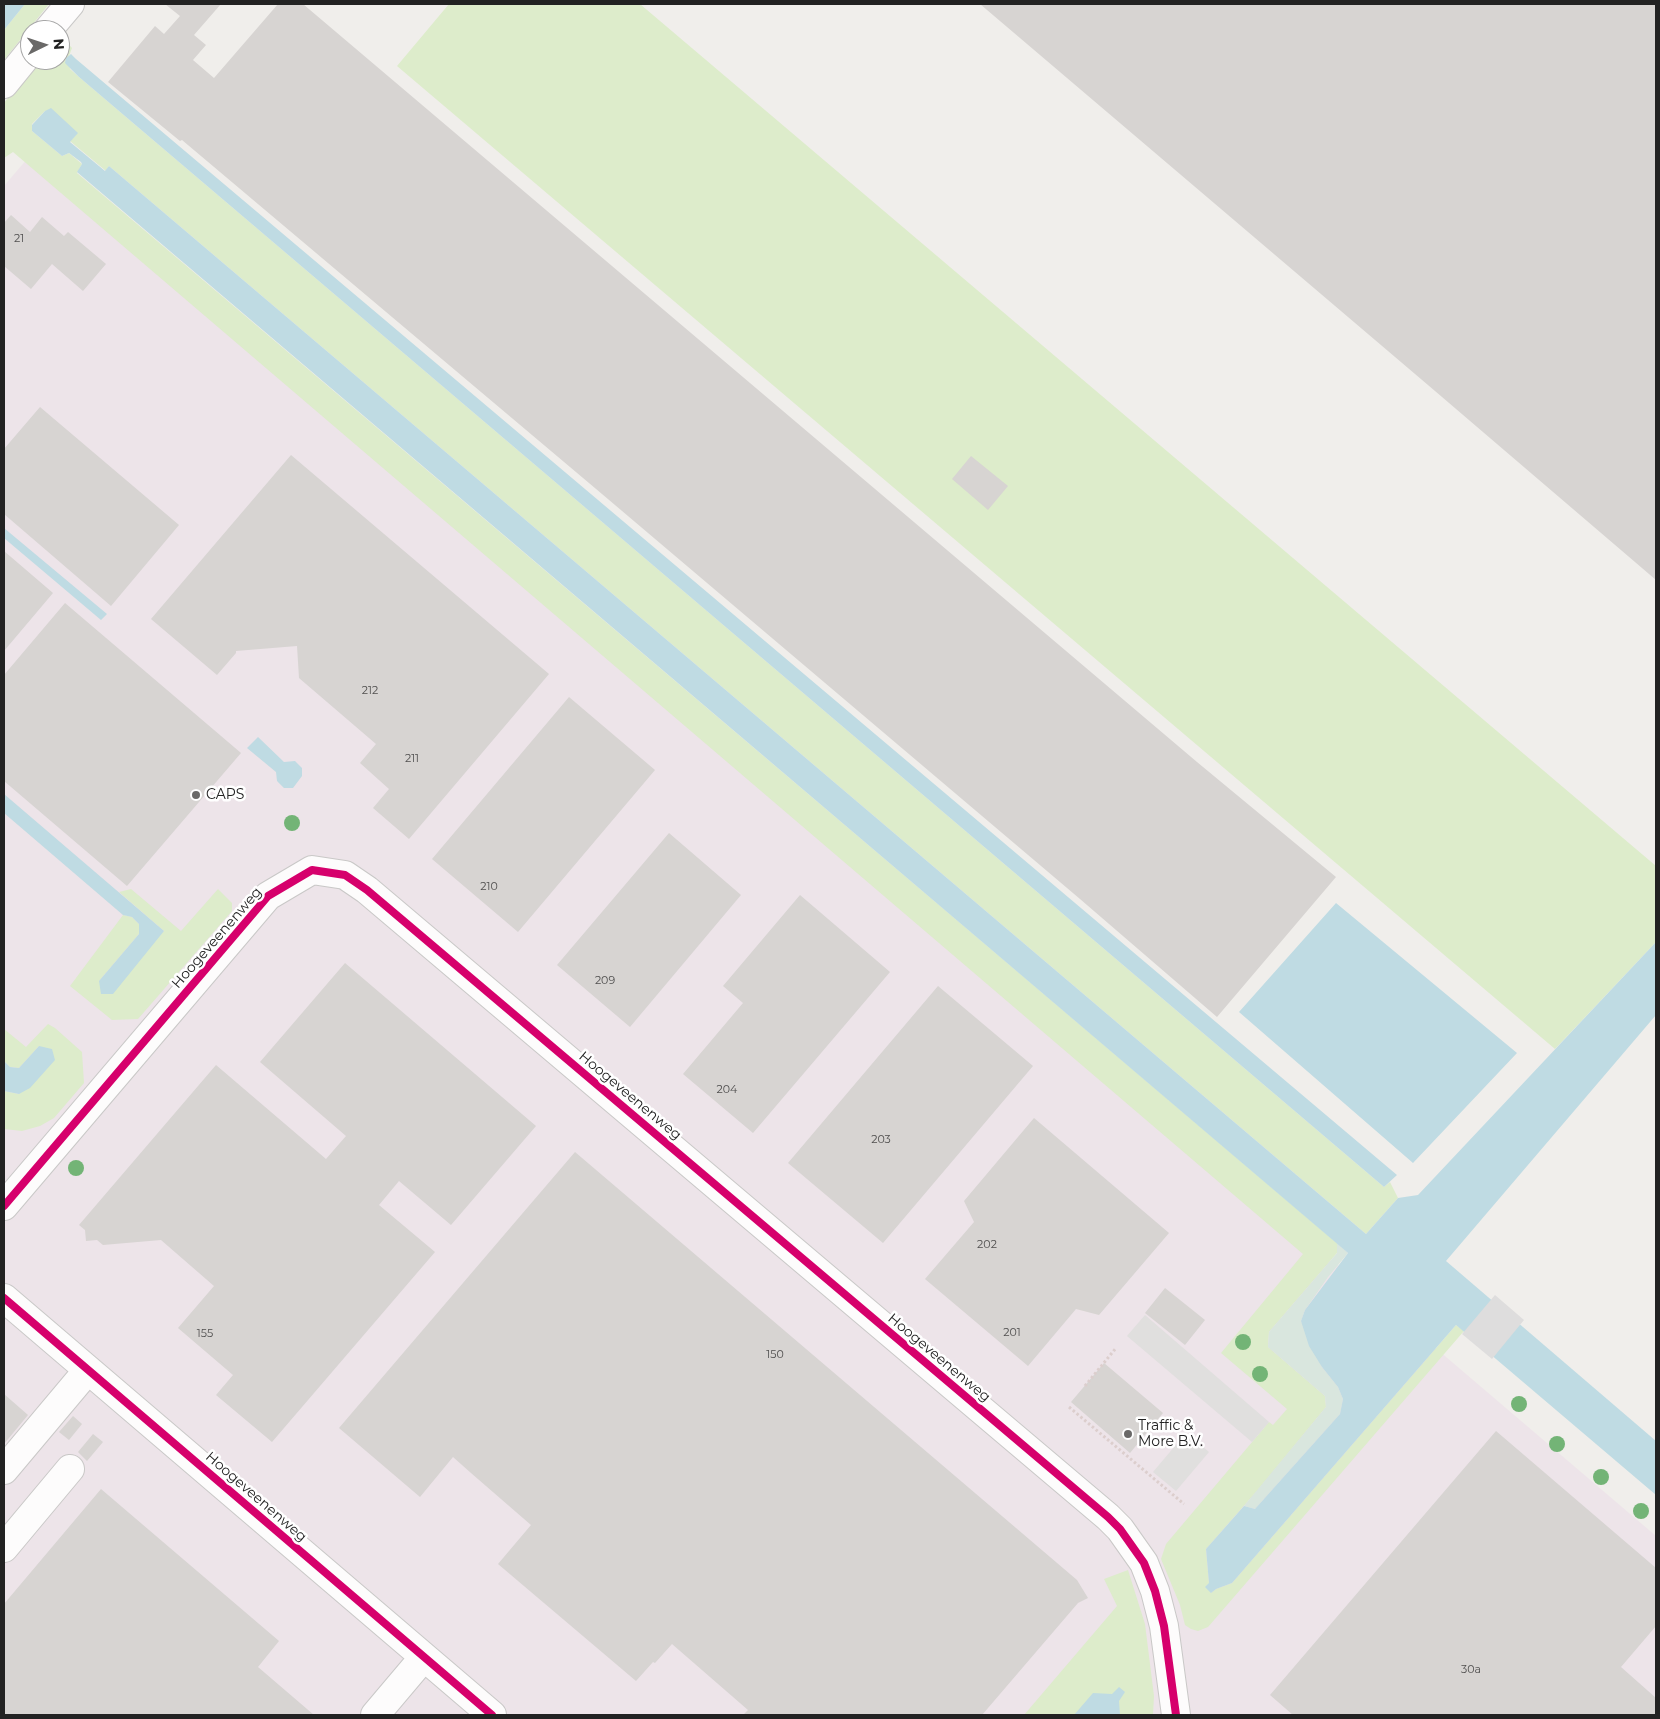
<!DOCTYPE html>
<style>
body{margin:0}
#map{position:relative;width:1660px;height:1719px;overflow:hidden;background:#f0eeeb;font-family:Montserrat,sans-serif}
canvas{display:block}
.frame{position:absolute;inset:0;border:5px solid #222;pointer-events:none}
.north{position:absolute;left:20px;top:20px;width:50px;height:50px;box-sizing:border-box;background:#fff;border:1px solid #a7a7a7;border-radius:50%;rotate:86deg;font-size:14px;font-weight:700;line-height:20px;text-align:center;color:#222}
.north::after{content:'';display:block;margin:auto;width:18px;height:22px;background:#6a6968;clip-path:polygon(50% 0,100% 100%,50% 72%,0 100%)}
</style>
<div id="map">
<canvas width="1660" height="1719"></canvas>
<div class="frame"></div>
<div class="north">N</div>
</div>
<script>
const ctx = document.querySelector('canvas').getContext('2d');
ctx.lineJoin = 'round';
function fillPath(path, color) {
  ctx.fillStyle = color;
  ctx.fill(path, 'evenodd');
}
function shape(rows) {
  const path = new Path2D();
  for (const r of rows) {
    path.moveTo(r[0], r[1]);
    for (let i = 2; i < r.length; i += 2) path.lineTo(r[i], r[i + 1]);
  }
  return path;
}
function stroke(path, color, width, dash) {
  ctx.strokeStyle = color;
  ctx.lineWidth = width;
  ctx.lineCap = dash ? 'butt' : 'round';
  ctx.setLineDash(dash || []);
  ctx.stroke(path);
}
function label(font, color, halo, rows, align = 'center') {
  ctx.font = font + ' Montserrat,sans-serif';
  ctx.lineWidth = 5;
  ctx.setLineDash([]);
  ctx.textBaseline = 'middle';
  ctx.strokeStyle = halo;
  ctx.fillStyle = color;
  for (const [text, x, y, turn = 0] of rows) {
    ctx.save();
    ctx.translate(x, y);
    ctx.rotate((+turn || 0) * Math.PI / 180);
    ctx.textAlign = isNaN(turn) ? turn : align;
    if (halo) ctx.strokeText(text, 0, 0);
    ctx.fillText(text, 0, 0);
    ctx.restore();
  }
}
const industrial = shape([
 [33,152,1656,1536,1656,1715,4,1715,4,186]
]);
const grass = shape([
 [25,4,49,4,4,60,4,30],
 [449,4,640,4,1656,866,1656,942,1555,1049,397,66],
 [61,36,72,48,69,56,70,69,79,77,1384,1187,1390,1182,1398,1198,1366,1234,109,166,106,171,70,141,77,133,45,111,32,124,32,131,62,156,69,153,82,164,77,173,1337,1243,1337,1253,1269,1332,1268,1347,1325,1396,1326,1407,1256,1492,1206,1549,1209,1583,1211,1593,1216,1589,1232,1583,1456,1325,1464,1331,1208,1627,1198,1631,1191,1629,1185,1625,1180,1605,1161,1559,1166,1544,1269,1422,1273,1425,1287,1409,1221,1353,1303,1254,13,152,4,158,4,103,37,60,60,60],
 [131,889,181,931,218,889,232,903,232,911,138,1019,112,1020,70,986,123,915,132,917,139,924,139,934,99,981,164,931,119,892],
 [48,1024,55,1028,82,1052,84,1083,54,1118,40,1126,22,1131,4,1129,4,1091,19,1094,39,1046,19,1068,10,1067,4,1061,4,1029,26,1047],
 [1128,1570,1145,1624,1154,1696,1153,1715,1024,1715,1117,1606,1104,1579]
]);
const wetland = shape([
 [1337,1243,1348,1253,1328,1277,1305,1310,1301,1321,1322,1367,1338,1387,1343,1399,1340,1414,1255,1509,1244,1506,1326,1407,1325,1396,1268,1347,1269,1332,1337,1253]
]);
const parking = shape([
 [1145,1315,1269,1422,1252,1442,1127,1336],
 [1186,1433,1209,1452,1176,1491,1153,1472]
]);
const water = shape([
 [4,4,25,4,4,30],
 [71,54,76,59,1397,1175,1384,1187,79,77,65,63,66,58],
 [51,108,78,133,70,142,105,171,109,166,1366,1234,1398,1198,1418,1195,1656,942,1656,1015,1446,1261,1656,1441,1656,1495,1456,1325,1232,1583,1216,1589,1211,1593,1205,1587,1209,1583,1206,1549,1244,1506,1255,1509,1340,1414,1343,1399,1338,1387,1322,1367,1309,1346,1301,1321,1305,1310,1348,1253,77,172,82,164,81,162,69,153,62,156,32,131,32,125,45,111],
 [4,528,107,614,101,620,4,538],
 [258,737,284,762,295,761,302,768,302,776,293,788,284,788,277,781,276,772,247,748],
 [4,794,164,931,113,994,101,994,99,981,139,934,139,924,132,917,123,915,4,813],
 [1336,903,1517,1053,1413,1163,1239,1012],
 [39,1046,52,1049,55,1060,30,1088,19,1094,4,1091,4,1061,10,1067,19,1068],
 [1119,1687,1125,1692,1119,1701,1120,1715,1074,1715,1093,1693,1112,1694]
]);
const pier = shape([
 [1495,1295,1524,1320,1492,1359,1462,1334]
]);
const building = shape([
 [165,4,221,4,194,35,206,45,193,60,214,78,278,4,303,4,1197,762,1336,877,1217,1017,1080,899,602,494,182,140,180,141,108,82,155,26,164,34,180,16],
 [980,4,1656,4,1656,580,1435,391],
 [11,215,30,232,42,217,64,236,68,232,106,264,83,291,52,264,31,289,4,266,4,223],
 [40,407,179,525,111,606,4,514,4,449],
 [291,455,549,674,409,839,373,808,389,789,360,763,376,744,299,678,297,646,236,651,236,653,217,675,151,619],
 [971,456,1008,486,988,510,952,479],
 [4,551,53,593,4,651],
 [65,603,241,753,127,886,4,781,4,675],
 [569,697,655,770,518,932,432,859],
 [669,833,741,895,630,1027,557,965],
 [800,895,890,972,753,1133,683,1074,743,1003,723,986],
 [345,963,536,1126,451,1225,399,1181,379,1205,435,1252,272,1442,216,1395,233,1375,178,1328,214,1286,161,1240,103,1245,97,1240,86,1241,85,1230,79,1225,216,1065,326,1159,346,1136,260,1062],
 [938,986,1033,1066,883,1243,788,1163],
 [1034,1118,1169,1233,1099,1315,1076,1309,1028,1366,925,1279,974,1222,964,1201],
 [575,1152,1077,1580,1088,1598,1078,1603,982,1715,743,1715,748,1710,672,1644,655,1663,653,1662,636,1681,498,1564,531,1525,471,1473,453,1457,420,1497,339,1428],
 [1165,1288,1205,1320,1185,1345,1145,1313],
 [1104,1363,1163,1413,1130,1453,1071,1402],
 [4,1394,28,1415,4,1444],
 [73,1416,82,1424,69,1440,59,1432],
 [1496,1431,1656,1568,1656,1626,1621,1667,1656,1698,1656,1715,1293,1715,1270,1695],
 [93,1434,103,1442,87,1461,78,1452],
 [101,1489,279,1641,258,1667,314,1715,4,1715,4,1604]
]);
const path = shape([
 [1085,1386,1116,1348],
 [1069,1407,1184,1504]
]);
const minor = shape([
 [48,30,70,4],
 [4,84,30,52],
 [4,1206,268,896,312,870,345,875,367,890,1108,1517,1120,1529,1144,1563,1155,1591,1164,1626,1176,1715],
 [4,1298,492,1715],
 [4,1470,88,1370],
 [4,1548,70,1469],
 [375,1715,424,1657]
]);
const cycleway = shape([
 [4,1206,268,896,312,870,345,875,367,890,1108,1517,1120,1529,1144,1563,1155,1591,1164,1626,1176,1715],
 [4,1298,492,1715]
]);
const trees = [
 [292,823],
 [76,1168],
 [1243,1342],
 [1260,1374],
 [1519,1404],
 [1557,1444],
 [1601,1477],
 [1641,1511]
];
const markers = [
 [196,795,5,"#6a6968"],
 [1128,1434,5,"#6a6968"]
];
const numberNames = [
 ["21",19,239],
 ["212",370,691],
 ["211",412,759],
 ["210",489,887],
 ["209",605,981],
 ["204",727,1090],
 ["203",881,1140],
 ["202",987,1245],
 ["201",1012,1333],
 ["155",205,1334],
 ["150",775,1355],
 ["30a",1471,1670]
];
const poiNames = [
 ["CAPS",206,795],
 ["Traffic &",1138,1426],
 ["More B.V.",1138,1442]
];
const streetNames = [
 ["Hoogeveenenweg",217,938,-49],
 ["Hoogeveenenweg",630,1096,40],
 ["Hoogeveenenweg",939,1358,40],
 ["Hoogeveenenweg",256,1497,41]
];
fillPath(industrial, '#ede4e9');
fillPath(grass, '#ddeccb');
fillPath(wetland, '#d9e6de');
fillPath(parking, '#e0dfde');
fillPath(water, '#bfdbe3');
fillPath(pier, '#dedddd');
fillPath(building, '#d7d4d2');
stroke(minor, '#c9c8c7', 30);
stroke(path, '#dccecd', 3, [2.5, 2.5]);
stroke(minor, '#fdfcfc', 28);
stroke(cycleway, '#d6006c', 8);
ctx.fillStyle = '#73b476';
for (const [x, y] of trees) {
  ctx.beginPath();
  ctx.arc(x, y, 8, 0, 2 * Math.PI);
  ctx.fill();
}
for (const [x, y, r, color] of markers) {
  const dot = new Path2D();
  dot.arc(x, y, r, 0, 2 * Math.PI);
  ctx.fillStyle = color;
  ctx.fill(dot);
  stroke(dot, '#fff', 2);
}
label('11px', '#4f4e4e', null, numberNames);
label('14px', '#222', '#fff', poiNames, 'left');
label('14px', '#222', '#fff', streetNames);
</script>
